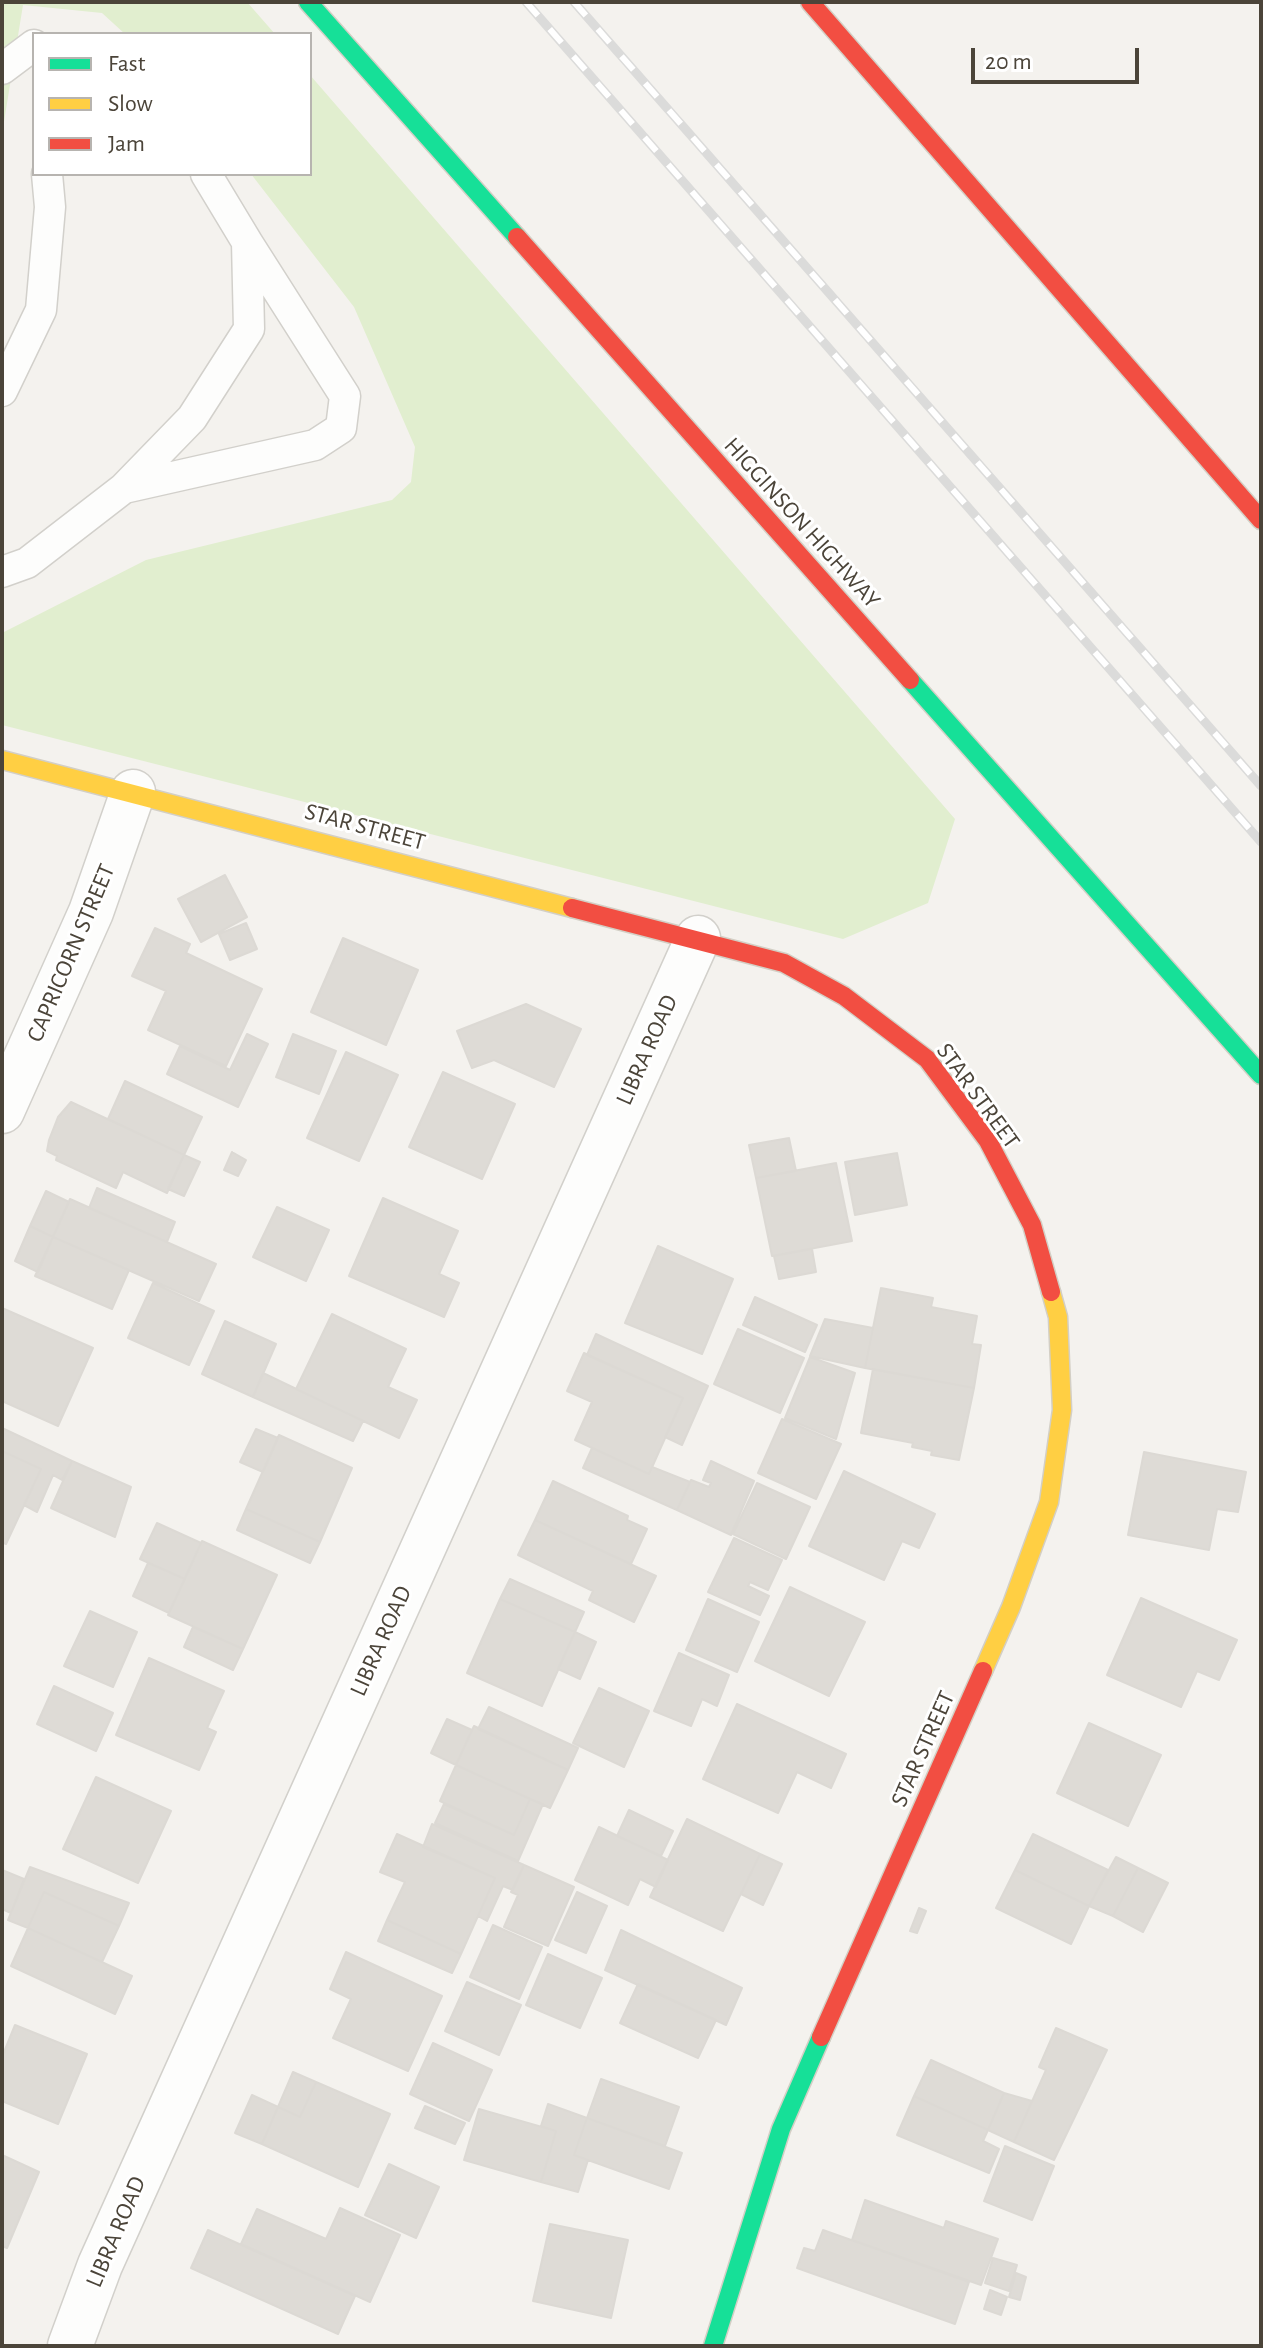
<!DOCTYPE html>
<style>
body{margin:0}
#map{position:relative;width:1263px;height:2348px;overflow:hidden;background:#f4f2ee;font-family:"Alegreya Sans",sans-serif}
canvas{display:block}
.frame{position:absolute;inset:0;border:4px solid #4b4439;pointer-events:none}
.legend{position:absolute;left:32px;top:32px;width:280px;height:144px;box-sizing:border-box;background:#fff;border:2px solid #b7b4b0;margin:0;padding:10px 14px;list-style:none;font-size:24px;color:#4b4439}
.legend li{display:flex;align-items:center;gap:16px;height:40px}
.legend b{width:40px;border:2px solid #b7b4b0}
.scale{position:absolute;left:971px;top:48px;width:168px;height:36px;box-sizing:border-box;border:4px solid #4b4439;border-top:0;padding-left:10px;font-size:24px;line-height:28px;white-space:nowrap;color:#4b4439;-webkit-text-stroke:6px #fff;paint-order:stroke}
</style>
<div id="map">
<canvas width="1263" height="2348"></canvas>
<div class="frame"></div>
<ul class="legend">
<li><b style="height:10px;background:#16e098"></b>Fast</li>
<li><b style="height:10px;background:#ffcf43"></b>Slow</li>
<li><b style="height:10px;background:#f24e42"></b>Jam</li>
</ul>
<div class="scale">20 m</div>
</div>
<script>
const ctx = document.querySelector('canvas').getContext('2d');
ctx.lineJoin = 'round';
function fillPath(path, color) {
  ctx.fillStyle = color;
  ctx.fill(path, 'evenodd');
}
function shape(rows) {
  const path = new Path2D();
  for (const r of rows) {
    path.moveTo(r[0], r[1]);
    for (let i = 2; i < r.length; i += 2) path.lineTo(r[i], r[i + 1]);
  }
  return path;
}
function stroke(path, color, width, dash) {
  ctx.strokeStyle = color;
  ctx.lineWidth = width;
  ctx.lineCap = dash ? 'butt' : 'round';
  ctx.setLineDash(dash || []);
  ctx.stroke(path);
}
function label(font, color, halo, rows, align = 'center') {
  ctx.font = font + ' "Alegreya Sans",sans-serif';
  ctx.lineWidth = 6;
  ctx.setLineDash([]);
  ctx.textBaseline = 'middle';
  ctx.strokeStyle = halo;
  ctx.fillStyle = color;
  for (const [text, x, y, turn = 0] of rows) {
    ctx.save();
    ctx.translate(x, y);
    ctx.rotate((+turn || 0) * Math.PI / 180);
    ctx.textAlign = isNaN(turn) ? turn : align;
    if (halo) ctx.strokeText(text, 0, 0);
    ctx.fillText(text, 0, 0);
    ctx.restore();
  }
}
const green = shape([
 [2,2,247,2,275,34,125,34,102,13,23,5,2,134],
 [310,75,955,819,928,903,843,939,2,725,2,633,146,560,392,500,411,482,415,447,354,307,251,174,310,174]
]);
const building = shape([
 [225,875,247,917,201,942,178,899,225,875],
 [246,923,257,949,230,960,219,934,246,923],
 [155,928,190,944,186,953,262,989,226,1066,148,1030,166,991,132,976,155,928],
 [343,938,418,970,386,1045,311,1012,343,938],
 [526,1004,581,1029,554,1087,494,1060,472,1068,457,1031,526,1004],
 [247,1034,268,1044,238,1107,167,1074,180,1046,230,1070,247,1034],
 [293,1034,336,1051,319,1094,276,1077,293,1034],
 [346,1052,398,1075,359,1161,307,1138,346,1052],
 [443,1072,515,1104,482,1179,409,1147,443,1072],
 [125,1081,202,1117,184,1155,108,1119,125,1081],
 [71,1102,184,1155,167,1193,123,1172,116,1188,56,1160,57,1156,47,1151,49,1140,58,1117,71,1102],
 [789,1138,796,1171,756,1178,749,1145,789,1138],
 [232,1152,246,1160,238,1176,224,1170,232,1152],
 [897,1153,907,1205,855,1215,845,1162,897,1153],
 [184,1155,200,1162,184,1196,168,1189,184,1155],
 [836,1163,852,1241,772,1256,756,1178,836,1163],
 [97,1188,175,1222,167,1242,89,1208,97,1188],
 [46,1191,69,1202,53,1237,30,1226,46,1191],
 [383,1198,458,1231,439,1274,459,1283,444,1317,349,1276,383,1198],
 [70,1199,216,1264,199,1301,53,1237,70,1199],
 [277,1207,329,1230,306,1281,253,1257,277,1207],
 [30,1226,53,1237,38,1272,15,1261,30,1226],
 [53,1237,129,1270,112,1309,35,1276,53,1237],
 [658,1246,733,1279,702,1354,625,1323,658,1246],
 [812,1249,816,1272,779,1279,774,1256,812,1249],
 [153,1283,214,1311,189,1365,128,1338,153,1283],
 [881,1288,933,1298,931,1307,977,1316,972,1344,981,1345,974,1388,865,1368,881,1288],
 [755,1297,817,1325,805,1352,743,1325,755,1297],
 [2,1308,93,1348,58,1426,2,1401,2,1308],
 [332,1314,406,1349,388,1387,417,1400,399,1438,296,1389,332,1314],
 [825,1319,873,1328,865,1368,810,1356,825,1319],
 [225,1321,276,1344,253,1397,202,1374,225,1321],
 [738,1329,804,1358,780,1413,714,1384,738,1329],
 [596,1334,708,1386,682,1445,665,1437,683,1398,587,1355,596,1334],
 [584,1353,683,1398,649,1474,575,1440,592,1402,567,1391,584,1353],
 [810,1357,855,1373,836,1439,785,1418,810,1357],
 [873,1369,974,1388,959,1460,931,1455,932,1451,912,1447,913,1443,861,1433,873,1369],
 [263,1373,363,1421,353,1441,253,1397,263,1373],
 [782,1419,841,1444,816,1499,758,1473,782,1419],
 [2,1428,72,1461,62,1480,53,1475,37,1512,24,1505,41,1469,2,1451,2,1428],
 [256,1429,278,1438,263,1472,240,1462,256,1429],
 [279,1435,352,1468,320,1542,246,1509,279,1435],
 [592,1448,649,1474,652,1467,690,1482,677,1510,583,1468,592,1448],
 [2,1451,41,1469,6,1544,2,1542,2,1451],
 [1144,1452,1246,1472,1238,1512,1217,1509,1209,1550,1128,1535,1144,1452],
 [72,1461,131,1487,115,1537,51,1508,72,1461],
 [711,1461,754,1481,731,1535,677,1510,691,1480,709,1487,711,1483,703,1480,711,1461],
 [844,1471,935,1514,919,1548,902,1541,884,1580,809,1546,844,1471],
 [553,1481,628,1516,627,1520,647,1529,631,1564,535,1520,553,1481],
 [757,1483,810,1507,786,1559,733,1534,757,1483],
 [246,1509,320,1542,310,1563,237,1530,246,1509],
 [535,1520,656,1576,634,1622,589,1600,593,1591,518,1555,535,1520],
 [157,1523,201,1543,185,1579,140,1559,157,1523],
 [734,1538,782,1560,768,1590,750,1582,748,1586,769,1596,760,1615,708,1592,734,1538],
 [202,1541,277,1575,243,1649,168,1615,202,1541],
 [148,1563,185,1579,169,1613,133,1596,148,1563],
 [510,1579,584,1612,575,1632,500,1599,510,1579],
 [790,1587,865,1622,829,1696,755,1661,790,1587],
 [1141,1598,1237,1640,1219,1680,1197,1671,1181,1707,1107,1675,1141,1598],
 [500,1599,575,1632,542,1706,467,1673,500,1599],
 [708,1599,759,1622,737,1672,686,1650,708,1599],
 [90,1611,137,1632,113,1687,64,1666,90,1611],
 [193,1627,243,1649,233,1670,184,1647,193,1627],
 [575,1632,596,1642,580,1679,558,1669,575,1632],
 [679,1653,729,1675,717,1706,702,1699,691,1726,654,1711,679,1653],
 [149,1658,224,1691,207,1728,216,1732,199,1770,116,1735,149,1658],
 [54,1686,113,1713,96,1751,37,1724,54,1686],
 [599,1688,649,1711,624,1767,573,1743,599,1688],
 [737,1704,846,1754,831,1788,797,1772,778,1813,703,1779,737,1704],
 [489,1707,578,1748,568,1770,478,1729,489,1707],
 [447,1719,472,1730,456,1765,431,1753,447,1719],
 [1089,1723,1161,1755,1128,1826,1057,1793,1089,1723],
 [474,1726,568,1770,550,1808,456,1765,474,1726],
 [456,1765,530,1799,514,1835,440,1801,456,1765],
 [96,1777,171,1811,138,1883,63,1849,96,1777],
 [530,1799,543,1804,518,1861,435,1823,444,1804,514,1835,530,1799],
 [629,1810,673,1831,661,1856,617,1836,629,1810],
 [687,1819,760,1854,723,1931,650,1897,687,1819],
 [432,1824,524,1865,513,1890,503,1886,487,1921,478,1916,495,1878,423,1847,432,1824],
 [599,1827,668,1860,656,1887,640,1879,628,1905,575,1880,599,1827],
 [397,1834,495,1878,461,1954,387,1920,405,1882,380,1872,397,1834],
 [1033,1834,1108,1870,1089,1906,1015,1870,1033,1834],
 [760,1854,782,1864,763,1905,741,1894,760,1854],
 [1116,1857,1138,1868,1113,1916,1089,1906,1116,1857],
 [524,1865,574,1887,548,1946,504,1927,518,1895,511,1892,524,1865],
 [30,1867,129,1903,119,1926,44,1892,28,1928,8,1920,30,1867],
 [1138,1868,1168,1883,1143,1932,1113,1916,1138,1868],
 [2,1870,24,1879,11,1913,2,1909,2,1870],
 [1015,1870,1089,1906,1071,1944,996,1908,1015,1870],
 [44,1892,119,1926,102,1962,28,1928,44,1892],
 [577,1892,607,1906,586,1953,555,1940,577,1892],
 [919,1908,926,1911,917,1933,910,1931,919,1908],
 [387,1920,461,1954,452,1973,378,1941,387,1920],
 [493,1925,542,1947,519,1999,470,1977,493,1925],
 [28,1928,132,1976,115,2014,11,1966,28,1928],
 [621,1930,742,1988,726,2025,605,1970,621,1930],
 [346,1952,442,1996,408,2071,333,2038,351,1999,330,1989,346,1952],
 [548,1954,602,1978,580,2028,526,2005,548,1954],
 [467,1982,521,2005,499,2055,445,2031,467,1982],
 [638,1984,716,2020,698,2058,620,2023,638,1984],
 [15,2025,87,2054,58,2124,2,2101,2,2057,15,2025],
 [1056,2028,1107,2050,1054,2160,1014,2142,1046,2070,1039,2067,1056,2028],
 [433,2043,492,2070,469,2121,410,2094,433,2043],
 [931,2060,1004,2093,988,2130,914,2096,931,2060],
 [293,2072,316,2082,300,2117,278,2107,293,2072],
 [601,2079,679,2107,665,2146,587,2118,601,2079],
 [316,2082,390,2114,358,2187,262,2144,278,2107,300,2117,316,2082],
 [1004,2093,1032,2101,1014,2142,988,2130,1004,2093],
 [252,2095,278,2107,262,2144,235,2133,252,2095],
 [914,2096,988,2130,983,2141,999,2149,989,2173,897,2135,914,2096],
 [548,2104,587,2118,574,2155,588,2160,578,2192,541,2182,556,2131,541,2126,548,2104],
 [425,2106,465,2123,455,2144,415,2128,425,2106],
 [479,2109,556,2131,541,2182,464,2160,479,2109],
 [587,2118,682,2153,669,2189,574,2155,587,2118],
 [1005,2146,1054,2166,1032,2220,984,2201,1005,2146],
 [2,2155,39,2172,7,2248,2,2246,2,2155],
 [389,2164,439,2187,416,2238,365,2215,389,2164],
 [865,2200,944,2228,946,2221,998,2239,981,2285,852,2240,865,2200],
 [340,2208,400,2235,370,2302,241,2244,257,2209,326,2239,340,2208],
 [550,2224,628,2240,611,2318,533,2301,550,2224],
 [208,2230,355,2296,338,2334,191,2268,208,2230],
 [823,2230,969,2282,955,2324,797,2268,804,2248,815,2251,823,2230],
 [993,2258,1017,2265,1009,2291,985,2283,993,2258],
 [1016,2273,1026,2277,1020,2300,1009,2297,1016,2273],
 [990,2290,1007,2297,1001,2315,984,2309,990,2290]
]);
const lane = shape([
 [2,69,34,45],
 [2,391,41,310,50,207,47,174],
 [124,488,315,445,341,428,345,396,247,242],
 [2,572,27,563,124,488,192,418,249,329,247,242,206,174]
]);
const street = shape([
 [2,1111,91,912,133,792],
 [70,2346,100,2265,698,938]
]);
const fast = shape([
 [308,2,517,237],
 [910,680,1261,1075],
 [713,2346,781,2129,821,2037]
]);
const slow = shape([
 [2,760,572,908],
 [983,1671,1011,1607,1049,1502,1062,1410,1058,1317,1051,1292]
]);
const jam = shape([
 [810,2,1261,520],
 [517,237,910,680],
 [572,908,784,963,844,996,927,1059,988,1141,1032,1225,1051,1292],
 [821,2037,983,1671]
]);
const rail = shape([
 [526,2,1261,842],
 [574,2,1261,786]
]);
const streetNames = [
 ["HIGGINSON HIGHWAY",802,523,48],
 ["STAR STREET",365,827,15],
 ["CAPRICORN STREET",71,953,-67],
 ["LIBRA ROAD",647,1050,-66],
 ["STAR STREET",978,1096,54],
 ["LIBRA ROAD",381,1641,-66],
 ["STAR STREET",923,1749,-66],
 ["LIBRA ROAD",116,2232,-67]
];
fillPath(green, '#e1eecf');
fillPath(building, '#dedbd6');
stroke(building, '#dcd9d4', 2);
stroke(lane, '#d2d0cb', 33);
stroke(street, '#d2d0cb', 47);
stroke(fast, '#d3cfc5', 21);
stroke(slow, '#d3cfc5', 21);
stroke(jam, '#d3cfc5', 21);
stroke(lane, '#fdfdfc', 30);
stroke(street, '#fdfdfc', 44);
stroke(fast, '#16e098', 18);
stroke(slow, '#ffcf43', 18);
stroke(jam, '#f24e42', 18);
stroke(rail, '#dbdbda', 9);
stroke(rail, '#fff', 6, [18]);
label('24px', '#4b4439', '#fff', streetNames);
</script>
